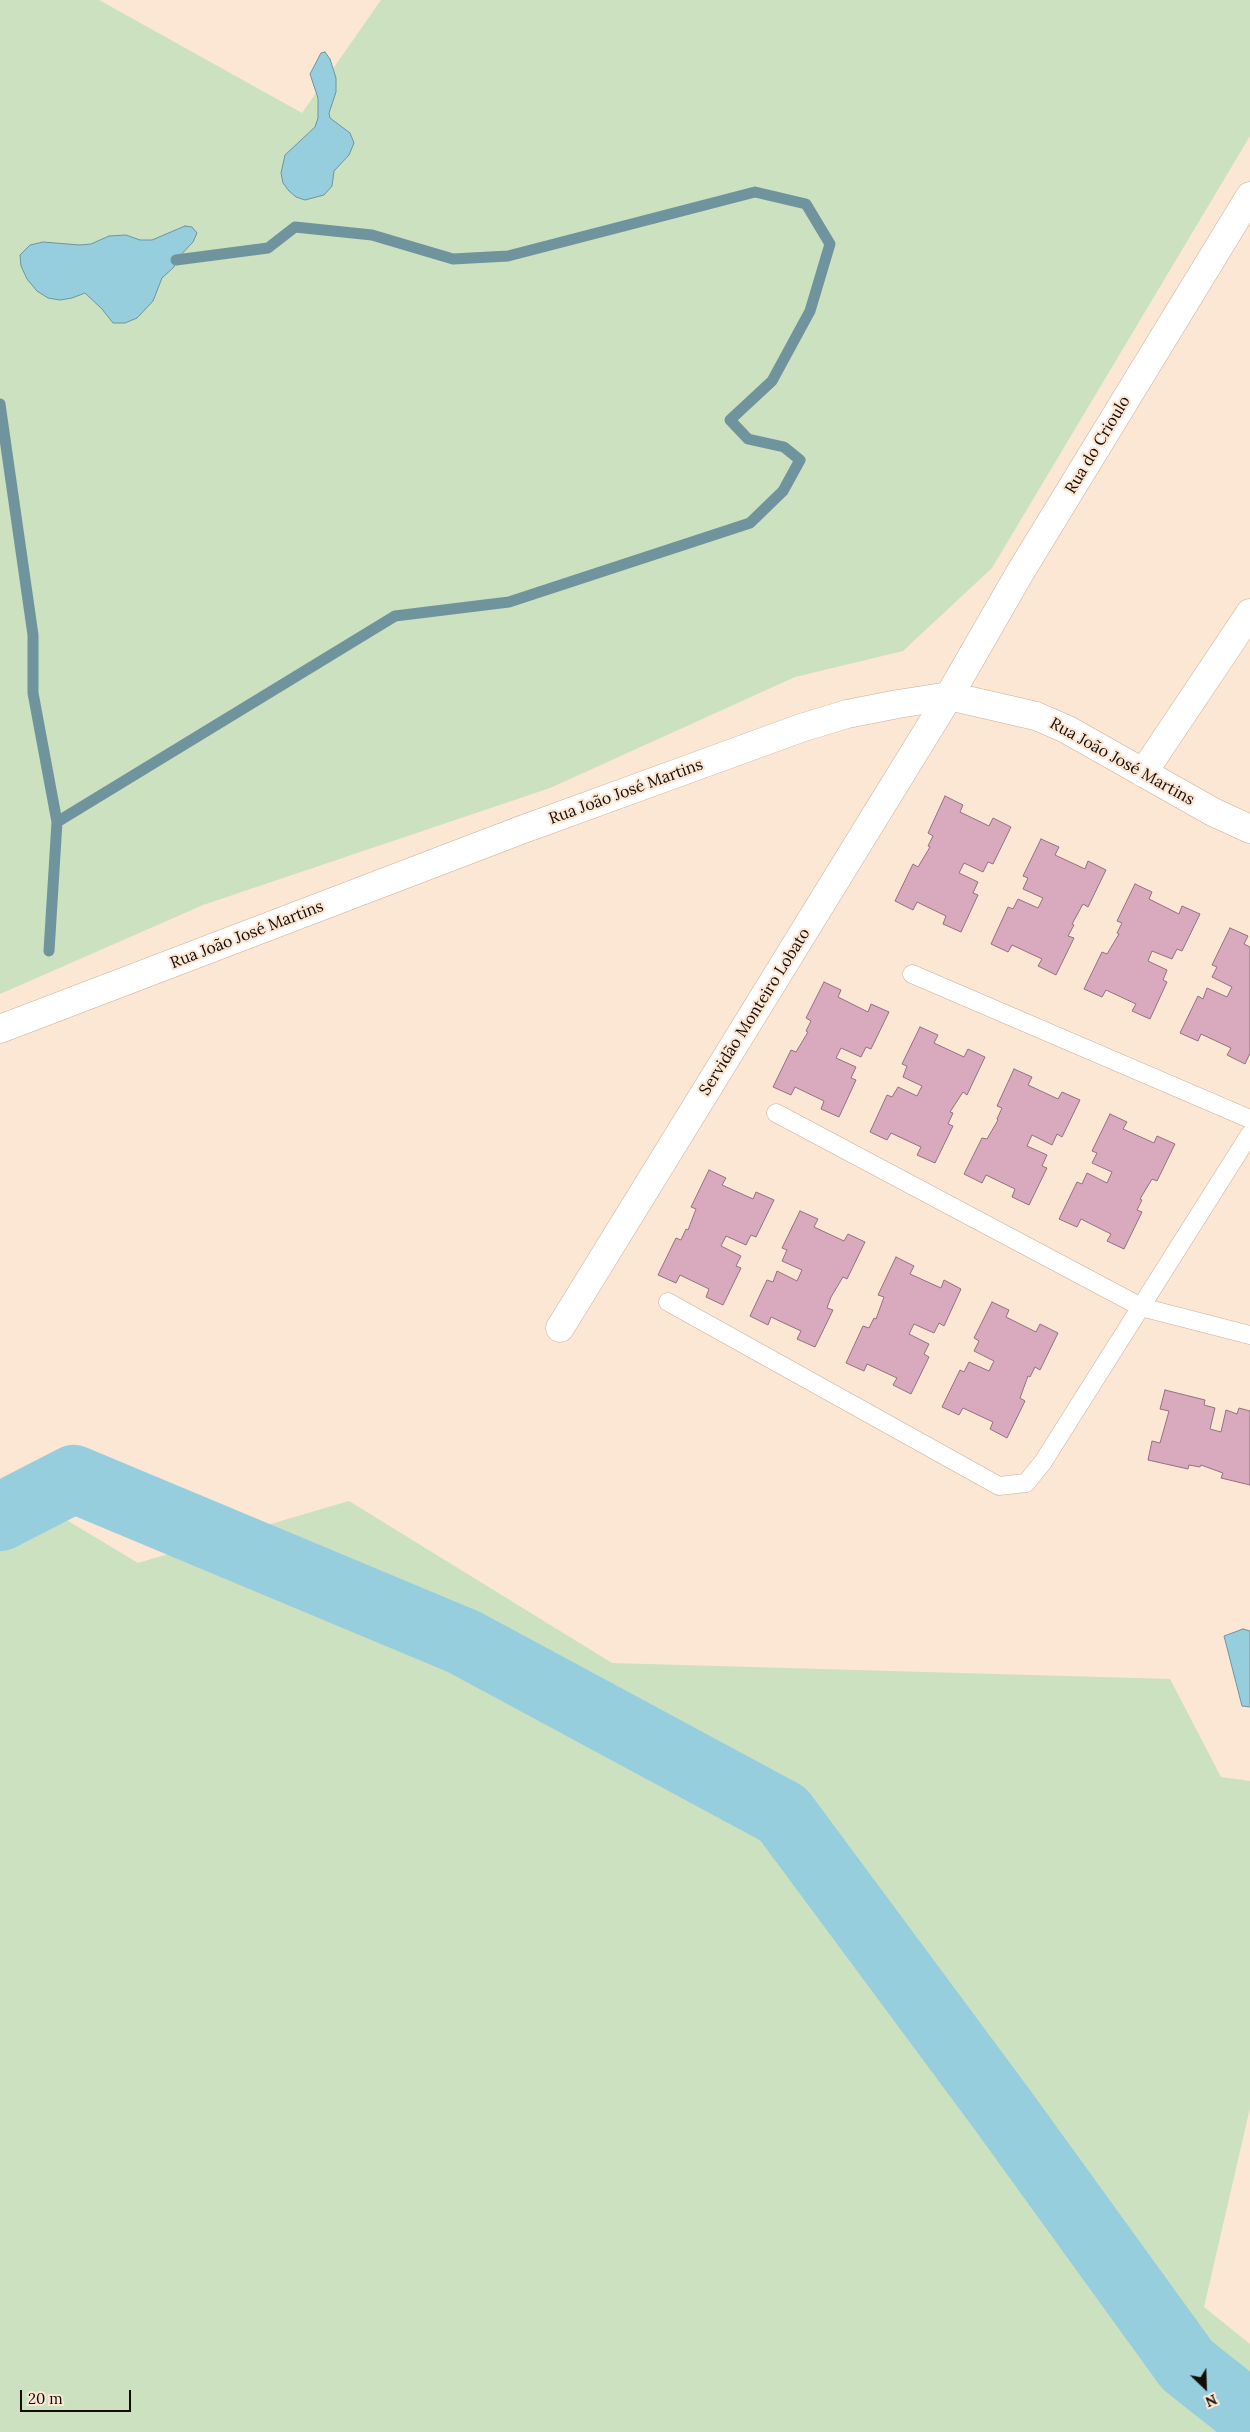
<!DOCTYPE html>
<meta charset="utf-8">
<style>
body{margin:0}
#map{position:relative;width:1250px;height:2432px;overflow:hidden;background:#fbe7d4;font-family:Lora,serif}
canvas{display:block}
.north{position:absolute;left:1180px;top:2362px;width:50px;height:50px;-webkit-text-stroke:4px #fbe7d4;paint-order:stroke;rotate:156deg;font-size:14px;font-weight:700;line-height:20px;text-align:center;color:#150d05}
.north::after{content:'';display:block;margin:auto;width:18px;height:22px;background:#150d05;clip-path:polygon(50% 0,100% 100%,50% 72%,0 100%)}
.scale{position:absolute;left:20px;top:2390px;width:111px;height:22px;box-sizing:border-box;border:2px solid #150d05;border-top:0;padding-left:6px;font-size:15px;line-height:18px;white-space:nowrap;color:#150d05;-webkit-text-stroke:4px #fbe7d4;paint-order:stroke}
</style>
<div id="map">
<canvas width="1250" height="2432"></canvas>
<div class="north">N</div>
<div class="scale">20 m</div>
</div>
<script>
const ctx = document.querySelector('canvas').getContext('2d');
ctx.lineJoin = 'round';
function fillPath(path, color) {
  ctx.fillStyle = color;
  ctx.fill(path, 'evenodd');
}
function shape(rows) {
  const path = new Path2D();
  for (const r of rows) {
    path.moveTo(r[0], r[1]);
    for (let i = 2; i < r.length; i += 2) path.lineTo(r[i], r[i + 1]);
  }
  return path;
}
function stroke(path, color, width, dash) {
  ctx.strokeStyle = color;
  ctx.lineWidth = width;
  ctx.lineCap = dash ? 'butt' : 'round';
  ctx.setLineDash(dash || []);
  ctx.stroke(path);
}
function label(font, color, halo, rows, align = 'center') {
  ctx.font = font + ' Lora,serif';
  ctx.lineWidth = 4.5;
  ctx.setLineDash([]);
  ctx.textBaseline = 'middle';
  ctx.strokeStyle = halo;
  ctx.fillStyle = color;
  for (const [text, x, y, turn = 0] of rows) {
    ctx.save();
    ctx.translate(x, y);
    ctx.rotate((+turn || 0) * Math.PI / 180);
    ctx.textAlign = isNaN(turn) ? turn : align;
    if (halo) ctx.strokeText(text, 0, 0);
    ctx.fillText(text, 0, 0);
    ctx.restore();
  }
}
const green = shape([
 [0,0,99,0,302,113,381,0,1250,0,1250,136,992,568,903,651,795,677,550,788,203,905,0,994],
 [0,1480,138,1563,349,1501,612,1663,1170,1679,1221,1777,1250,1781,1250,2108,1204,2307,1250,2344,1250,2432,0,2432]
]);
const water = shape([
 [325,52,330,59,336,78,336,92,329,113,330,118,350,133,354,143,349,155,334,171,332,186,324,195,305,200,296,197,289,191,283,183,281,173,285,155,315,127,318,118,318,98,310,74,321,53,325,52],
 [185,226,192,227,197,233,193,242,176,260,174,267,162,278,153,301,137,318,125,323,113,323,102,309,85,293,72,298,60,300,48,298,37,291,27,279,21,266,20,255,30,245,43,242,80,245,91,244,109,236,126,235,140,240,152,240,185,226],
 [1243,1629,1250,1631,1250,1707,1242,1706,1224,1636,1243,1629]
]);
const stream = shape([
 [0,404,33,635,33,693,57,822,49,951],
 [57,822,395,616,509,602,750,523,783,491,800,460,784,447,748,439,730,420,772,381,810,311,830,244,806,204,755,192,508,256,453,259,372,235,295,227,268,248,176,260]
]);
const river = shape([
 [0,1517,74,1479,464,1642,783,1814,1001,2108,1187,2365,1250,2415]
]);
const building = shape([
 [945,796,963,805,960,812,989,826,993,818,1011,827,993,864,988,862,983,872,964,863,959,873,978,882,973,893,978,895,961,932,943,924,946,916,917,902,913,910,895,901,913,864,918,867,930,847,928,846,933,836,928,833,945,796],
 [1041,839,1059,847,1055,855,1085,869,1088,861,1106,870,1088,907,1083,904,1072,924,1074,925,1068,936,1074,938,1056,975,1038,966,1042,959,1012,945,1008,952,991,944,1008,907,1013,909,1018,899,1038,908,1043,898,1023,889,1028,878,1023,876,1041,839],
 [1135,884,1152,892,1149,899,1179,914,1182,906,1200,914,1182,951,1177,949,1172,959,1152,951,1148,961,1167,970,1163,980,1167,982,1150,1019,1132,1011,1136,1004,1106,990,1102,997,1084,989,1102,952,1107,954,1119,934,1117,933,1122,923,1117,921,1135,884],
 [1230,928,1248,936,1244,944,1250,947,1250,1053,1245,1064,1227,1055,1231,1048,1201,1034,1198,1041,1180,1033,1198,996,1203,999,1207,988,1227,997,1232,987,1212,977,1217,967,1212,965,1230,928],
 [824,982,841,990,838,997,868,1012,871,1004,889,1012,871,1049,866,1047,861,1057,841,1048,836,1058,856,1067,851,1078,856,1080,839,1117,821,1109,824,1101,795,1087,791,1095,773,1087,791,1050,796,1052,808,1032,806,1031,811,1021,806,1018,824,982],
 [920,1027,938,1035,934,1043,964,1057,968,1049,985,1057,967,1095,963,1092,950,1112,953,1113,948,1124,953,1126,935,1163,917,1155,921,1147,891,1133,887,1140,870,1132,887,1095,892,1097,898,1087,917,1096,922,1086,903,1077,907,1066,902,1064,920,1027],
 [1014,1069,1032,1077,1028,1085,1058,1099,1062,1092,1080,1100,1062,1137,1057,1134,1052,1145,1032,1135,1027,1146,1047,1155,1042,1166,1047,1168,1029,1205,1012,1197,1015,1189,986,1175,982,1183,964,1174,982,1138,987,1139,998,1120,997,1119,1002,1108,997,1106,1014,1069],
 [1110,1114,1127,1122,1123,1129,1154,1143,1157,1136,1175,1144,1157,1181,1152,1179,1140,1199,1142,1200,1137,1210,1142,1212,1124,1249,1107,1241,1111,1234,1081,1219,1077,1227,1059,1219,1077,1182,1082,1184,1087,1173,1107,1183,1112,1172,1092,1163,1097,1153,1092,1151,1110,1114],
 [709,1170,726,1178,722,1185,753,1199,756,1192,774,1200,756,1237,751,1235,746,1245,726,1236,721,1246,741,1256,736,1266,741,1268,723,1305,706,1297,709,1289,680,1275,676,1283,658,1275,676,1238,681,1240,686,1229,688,1230,696,1209,691,1207,709,1170],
 [800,1211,818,1219,814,1227,844,1241,848,1234,865,1242,847,1279,843,1277,831,1297,827,1308,833,1310,815,1347,797,1339,801,1331,771,1317,768,1325,750,1316,767,1280,773,1282,777,1271,797,1281,802,1270,782,1261,787,1250,782,1248,800,1211],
 [896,1257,914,1266,910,1274,941,1288,944,1280,961,1289,944,1326,939,1323,934,1333,914,1324,909,1334,929,1344,924,1354,929,1357,911,1394,893,1385,897,1378,867,1364,864,1371,846,1363,863,1326,869,1328,874,1318,876,1319,884,1297,878,1295,896,1257],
 [992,1302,1009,1310,1006,1317,1036,1332,1040,1324,1058,1333,1040,1370,1035,1367,1030,1377,1028,1376,1020,1398,1025,1401,1007,1438,990,1429,993,1422,963,1408,959,1415,942,1407,960,1370,964,1372,969,1362,989,1371,994,1361,974,1351,979,1341,974,1338,992,1302],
 [1165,1390,1205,1400,1204,1405,1215,1408,1210,1429,1221,1432,1226,1410,1237,1414,1239,1408,1250,1411,1250,1485,1221,1478,1223,1473,1201,1465,1200,1467,1189,1465,1188,1469,1148,1460,1152,1441,1160,1443,1169,1411,1160,1409,1165,1390]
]);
const lane = shape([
 [912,974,1250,1119],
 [776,1113,1141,1307,1250,1335],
 [668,1302,999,1486,1026,1483,1043,1462,1250,1134]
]);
const street = shape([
 [560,1328,949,696,1021,571,1250,196]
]);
const secondary = shape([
 [1143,773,1250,613],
 [0,1029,521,830,801,728,847,714,898,704,949,696,1036,716,1066,729,1213,812,1250,829]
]);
const streetNames = [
 ["Rua do Crioulo",1098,445,-59],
 ["Rua João José Martins",1122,762,29],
 ["Rua João José Martins",626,792,-20],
 ["Rua João José Martins",247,935,-21],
 ["Servidão Monteiro Lobato",755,1012,-58]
];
fillPath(green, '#cbe1bf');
fillPath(water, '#97cede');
stroke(water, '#70949d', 1);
stroke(stream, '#70949d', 11);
stroke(river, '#97cede', 68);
fillPath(building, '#d9aabd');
stroke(building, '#91727f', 1);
stroke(lane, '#c7af98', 19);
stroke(street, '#c7af98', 29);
stroke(secondary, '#c7af98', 29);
stroke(lane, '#fff', 18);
stroke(street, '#fff', 28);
stroke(secondary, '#fff', 28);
label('16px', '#150d05', '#fbe7d4', streetNames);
</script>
